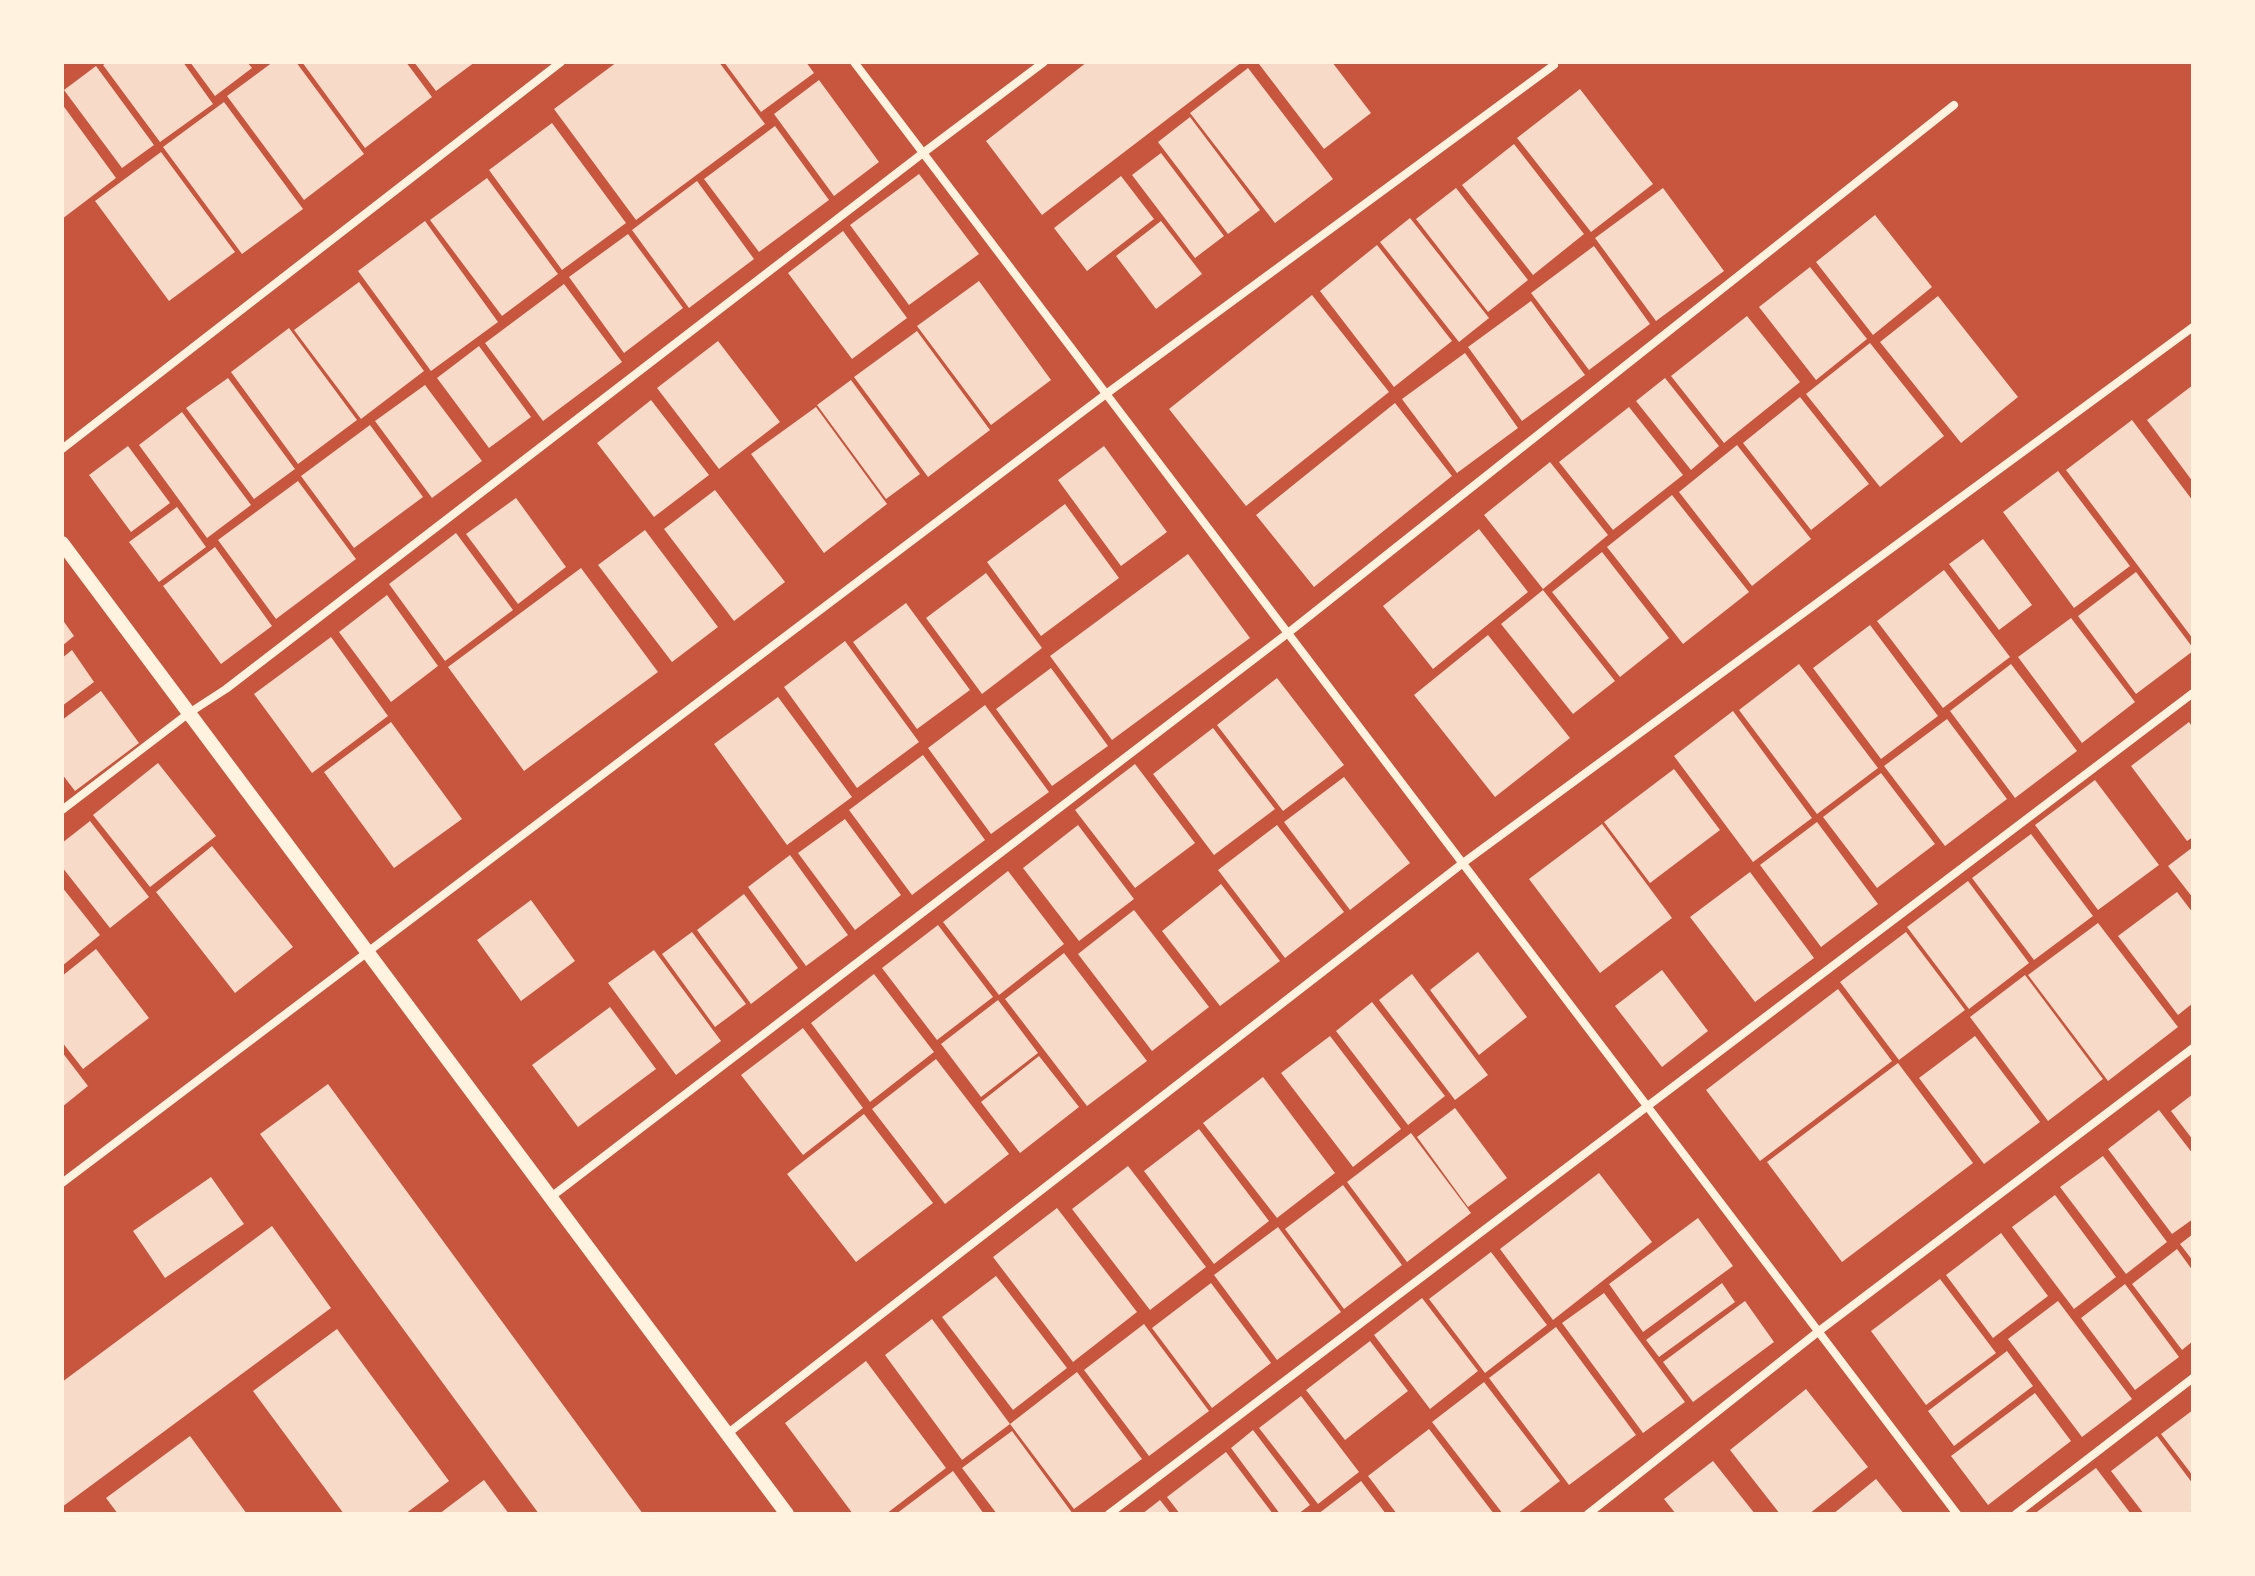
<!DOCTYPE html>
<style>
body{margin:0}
#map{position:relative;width:2255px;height:1576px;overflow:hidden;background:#c8553d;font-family:"Fira Sans",sans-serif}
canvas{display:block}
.frame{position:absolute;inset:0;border:64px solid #fff3e0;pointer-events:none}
</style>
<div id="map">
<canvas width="2255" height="1576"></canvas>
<div class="frame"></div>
</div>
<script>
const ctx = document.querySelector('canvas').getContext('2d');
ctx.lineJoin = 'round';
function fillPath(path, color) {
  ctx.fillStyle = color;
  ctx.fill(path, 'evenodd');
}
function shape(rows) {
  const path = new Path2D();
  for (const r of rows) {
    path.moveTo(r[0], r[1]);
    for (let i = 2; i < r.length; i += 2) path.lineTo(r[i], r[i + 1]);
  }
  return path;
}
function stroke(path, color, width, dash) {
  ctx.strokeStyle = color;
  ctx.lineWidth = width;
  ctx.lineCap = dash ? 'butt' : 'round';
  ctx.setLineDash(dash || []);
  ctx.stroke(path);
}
const building = shape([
 [108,62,183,62,213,104,160,142,103,65],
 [190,62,247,62,252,68,215,96],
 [273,62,296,62,364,154,304,200,227,96],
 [302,62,406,62,432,97,365,148],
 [414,62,475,62,436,91],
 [617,62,719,62,765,124,636,220,554,109],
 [724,62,806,62,814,73,761,112],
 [1087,62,1242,62,1042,215,986,141],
 [1262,62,1332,62,1371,113,1324,149,1259,64],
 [96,66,154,145,122,168,64,90],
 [1248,68,1333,179,1275,223,1190,113],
 [819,80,879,162,834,196,774,114],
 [1580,89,1653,184,1591,232,1517,138],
 [224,102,303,209,242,254,163,147],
 [62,104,116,178,62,219],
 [1190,117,1260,210,1228,234,1158,142],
 [552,123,626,223,562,270,489,170],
 [775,126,829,200,759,252,704,179],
 [1514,144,1584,234,1533,275,1462,185],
 [161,152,235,252,169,301,95,201],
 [1161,153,1224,236,1195,258,1132,175],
 [919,174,979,254,909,305,850,225],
 [1121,176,1154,219,1087,271,1054,228],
 [487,178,558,274,502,316,430,220],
 [697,181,754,259,689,308,632,230],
 [1456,188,1528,280,1488,312,1416,219],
 [1663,188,1724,271,1656,321,1595,238],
 [1875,215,1932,287,1873,335,1816,262],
 [1410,218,1489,318,1459,342,1380,242],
 [425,221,498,322,431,371,358,271],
 [1161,221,1202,274,1156,309,1116,256],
 [843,231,907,318,852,359,788,273],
 [628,234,683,308,624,353,569,277],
 [1377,245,1452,341,1394,387,1320,291],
 [1594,246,1650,324,1589,370,1531,293],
 [1810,267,1867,339,1816,380,1759,307],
 [979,281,1051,380,991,425,917,326],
 [359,282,424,371,361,419,294,330],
 [564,284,622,362,543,421,485,343],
 [1312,295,1389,392,1246,506,1169,409],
 [1938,296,2018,397,1961,443,1880,342],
 [1531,301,1585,375,1522,421,1468,347],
 [1747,316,1800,382,1724,443,1671,376],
 [289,328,357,420,298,464,231,372],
 [917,331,990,430,928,477,854,377],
 [718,341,780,422,719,469,657,388],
 [1870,343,1944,436,1880,487,1806,394],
 [479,346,531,417,489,448,437,378],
 [1465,353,1518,428,1457,473,1402,399],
 [228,378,295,469,254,499,186,408],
 [1665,378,1719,446,1691,470,1636,401],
 [851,380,920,474,886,499,817,405],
 [425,385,482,461,432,498,375,421],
 [2193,385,2193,482,2147,420],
 [1800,397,1869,484,1811,530,1743,443],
 [651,400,709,475,654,517,597,443],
 [1395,403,1452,476,1314,587,1256,515],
 [816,407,887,504,824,553,751,454],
 [1629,407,1683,475,1613,530,1559,462],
 [182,412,251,505,207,538,139,445],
 [2132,420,2193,501,2193,639,2066,470],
 [370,425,423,497,354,548,301,476],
 [1737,445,1811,539,1752,586,1679,492],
 [128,446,170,503,131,532,89,475],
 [1104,446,1167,532,1121,566,1058,480],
 [1550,462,1608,535,1543,589,1484,515],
 [2058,471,2130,566,2074,608,2003,512],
 [298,481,356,559,276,619,218,540],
 [715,490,785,582,734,621,664,529],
 [1672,495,1749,592,1683,644,1607,547],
 [516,498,566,567,518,604,466,534],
 [1065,504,1119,578,1041,636,987,562],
 [177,507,206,547,159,582,129,542],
 [1479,529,1528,592,1433,669,1383,606],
 [645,530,718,627,672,662,598,565],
 [456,533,513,610,445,661,389,584],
 [1983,539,2032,605,1999,630,1949,564],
 [215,547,272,626,221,664,163,586],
 [1602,552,1669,638,1620,677,1552,592],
 [1188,554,1250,638,1112,740,1050,656],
 [581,568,658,672,524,771,448,667],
 [1944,570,2010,657,1943,708,1877,621],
 [2136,572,2193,648,2193,651,2136,694,2078,616],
 [986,573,1042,648,982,694,926,618],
 [1543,590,1615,681,1573,714,1501,624],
 [387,595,438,666,391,702,339,632],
 [906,603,970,690,917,729,853,642],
 [2071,618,2135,702,2082,743,2018,657],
 [62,619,74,636,62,646],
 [1870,625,1938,716,1881,759,1813,668],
 [1488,635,1570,738,1495,797,1414,695],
 [331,637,388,716,312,773,254,694],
 [845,641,919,742,857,788,784,687],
 [72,650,94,682,62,706,62,658],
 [1799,664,1878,768,1817,814,1739,710],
 [2011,664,2077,751,2015,798,1950,711],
 [1051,668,1108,746,1052,786,996,709],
 [1277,678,1344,765,1283,811,1217,725],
 [101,691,139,743,75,791,62,774,62,720],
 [778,697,852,797,787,845,714,744],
 [985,705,1049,792,991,834,928,748],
 [1733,711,1812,818,1753,862,1674,756],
 [1947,719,2007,799,1945,846,1884,766],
 [391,722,462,819,394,868,324,772],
 [2189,722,2193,728,2193,837,2187,841,2131,766],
 [1213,728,1275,809,1214,855,1153,774],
 [923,755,985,840,912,895,849,810],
 [158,763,216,836,150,887,93,815],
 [1135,764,1195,843,1135,888,1075,810],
 [1674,769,1720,830,1650,883,1604,822],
 [1881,773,1935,844,1877,888,1823,817],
 [1344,777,1410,863,1350,910,1284,822],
 [2095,780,2159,865,2098,910,2035,825],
 [845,819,901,895,855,930,798,853],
 [90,821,149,897,110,928,62,867,62,843],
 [1817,822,1878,904,1821,947,1760,865],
 [1602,824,1672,918,1600,973,1529,879],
 [1078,825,1134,899,1079,941,1023,868],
 [1277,825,1344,912,1285,958,1218,870],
 [2031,834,2093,916,2034,960,1972,878],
 [212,846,293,947,235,993,156,892],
 [2193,847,2193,898,2168,866],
 [790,855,848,935,806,966,748,887],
 [1008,871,1064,944,999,995,943,922],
 [1750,872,1814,958,1755,1002,1690,917],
 [1968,881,2029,963,1969,1009,1907,927],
 [1221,884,1280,961,1220,1006,1162,931],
 [62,887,100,935,62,966],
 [2177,892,2193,913,2193,1003,2178,1015,2118,936],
 [744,894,798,968,751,1004,697,930],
 [531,900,575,961,521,1001,477,940],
 [1134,910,1209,1007,1152,1051,1078,954],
 [2098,923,2178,1027,2108,1081,2028,975],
 [938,925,993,997,937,1040,882,968],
 [692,932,746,1004,715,1027,662,954],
 [1906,932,1965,1010,1899,1060,1840,982],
 [96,949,149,1018,83,1069,62,1042,62,976],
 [654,950,721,1041,676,1075,608,983],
 [1478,952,1527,1017,1479,1055,1430,990],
 [1064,953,1147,1061,1087,1106,1005,999],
 [1662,970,1708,1031,1662,1067,1615,1006],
 [874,974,934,1052,870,1102,811,1023],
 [1412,974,1488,1075,1455,1100,1379,1000],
 [2025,975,2103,1079,2048,1121,1970,1017],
 [1838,989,1892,1061,1760,1161,1706,1090],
 [998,1000,1038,1053,981,1097,941,1044],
 [1372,1002,1445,1096,1408,1125,1336,1031],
 [610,1007,656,1069,578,1127,532,1065],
 [803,1028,863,1108,803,1155,741,1075],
 [1330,1036,1401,1129,1353,1167,1281,1073],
 [1975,1036,2040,1122,1984,1164,1919,1078],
 [62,1052,88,1086,62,1107],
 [1039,1056,1079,1107,1020,1153,981,1102],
 [936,1059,1009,1154,945,1204,872,1109],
 [1898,1063,1973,1163,1842,1262,1767,1162],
 [1263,1077,1335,1173,1277,1218,1203,1123],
 [328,1084,643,1514,539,1514,260,1134],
 [2193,1094,2193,1140,2171,1111],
 [1455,1108,1507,1178,1468,1207,1417,1137],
 [2159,1110,2193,1154,2193,1219,2172,1234,2108,1149],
 [864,1114,933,1203,856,1262,787,1174],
 [1199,1129,1269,1221,1214,1264,1144,1171],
 [1411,1133,1471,1213,1407,1262,1347,1182],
 [2103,1156,2167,1242,2126,1274,2060,1187],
 [1128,1166,1206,1267,1150,1310,1072,1209],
 [1599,1173,1652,1242,1553,1320,1500,1249],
 [211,1177,244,1224,165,1278,133,1231],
 [1343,1185,1402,1265,1344,1309,1285,1229],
 [2055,1195,2116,1277,2074,1309,2012,1227],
 [1057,1208,1137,1312,1073,1362,993,1257],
 [1698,1218,1733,1266,1643,1332,1609,1284],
 [272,1226,331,1308,62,1507,62,1382],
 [1278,1227,1341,1312,1277,1360,1214,1275],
 [2001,1233,2048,1296,1993,1338,1946,1275],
 [2193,1234,2193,1261,2180,1244],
 [2177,1249,2193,1271,2193,1341,2182,1350,2132,1284],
 [1491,1252,1547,1325,1485,1373,1429,1299],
 [996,1276,1067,1368,1013,1410,942,1317],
 [1940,1279,1996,1353,1926,1405,1871,1331],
 [1211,1283,1271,1363,1212,1408,1152,1328],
 [1722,1283,1735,1302,1659,1357,1646,1340],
 [2125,1284,2179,1357,2135,1390,2081,1318],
 [1604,1293,1685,1402,1643,1433,1562,1323],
 [1422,1298,1478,1371,1430,1409,1374,1335],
 [1745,1301,1774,1342,1693,1402,1663,1362],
 [2058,1301,2132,1399,2082,1437,2008,1339],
 [932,1319,1010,1424,962,1460,885,1355],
 [1144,1324,1209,1411,1149,1456,1084,1370],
 [1556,1327,1636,1435,1569,1485,1489,1378],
 [337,1329,449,1481,405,1514,344,1514,253,1391],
 [1370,1341,1408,1391,1345,1440,1306,1390],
 [2007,1351,2033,1386,1954,1446,1928,1411],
 [866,1361,946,1468,886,1514,853,1514,785,1423],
 [1077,1372,1142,1459,1074,1509,1010,1424],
 [1484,1382,1560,1481,1517,1514,1503,1514,1432,1422],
 [1806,1389,1868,1467,1809,1514,1780,1514,1730,1450],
 [2035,1393,2071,1441,1988,1505,1951,1456],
 [1301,1396,1359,1472,1318,1504,1259,1428],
 [2193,1410,2193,1476,2161,1434],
 [1429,1429,1494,1514,1397,1514,1368,1476],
 [1253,1430,1310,1505,1298,1514,1280,1514,1231,1448],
 [1012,1431,1073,1514,997,1514,962,1468],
 [190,1436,247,1514,118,1514,106,1498],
 [2157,1436,2193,1484,2193,1510,2188,1514,2144,1514,2111,1471],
 [1226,1452,1273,1514,1180,1514,1167,1497],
 [1713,1461,1755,1514,1676,1514,1664,1499],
 [2096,1468,2131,1514,2034,1514],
 [953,1471,984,1514,896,1514],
 [1876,1479,1904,1514,1833,1514],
 [484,1480,509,1514,439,1514],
 [1361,1481,1386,1514,1318,1514],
 [1160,1500,1171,1514,1142,1514]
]);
const minor = shape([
 [854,62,1957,1514],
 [62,449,561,62],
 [62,810,189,713,226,689,923,153,1044,62],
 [62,1183,1106,394,1554,65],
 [551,1197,1288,633,1954,105],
 [727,1434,1463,863,2193,327],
 [1109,1514,2193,693],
 [1588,1514,1819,1331,2193,1048],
 [2016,1514,2193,1378]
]);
const tertiary = shape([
 [62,543,787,1514]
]);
fillPath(building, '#f7dbc8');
stroke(minor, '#fff3e0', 8);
stroke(tertiary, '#fff3e0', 14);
</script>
